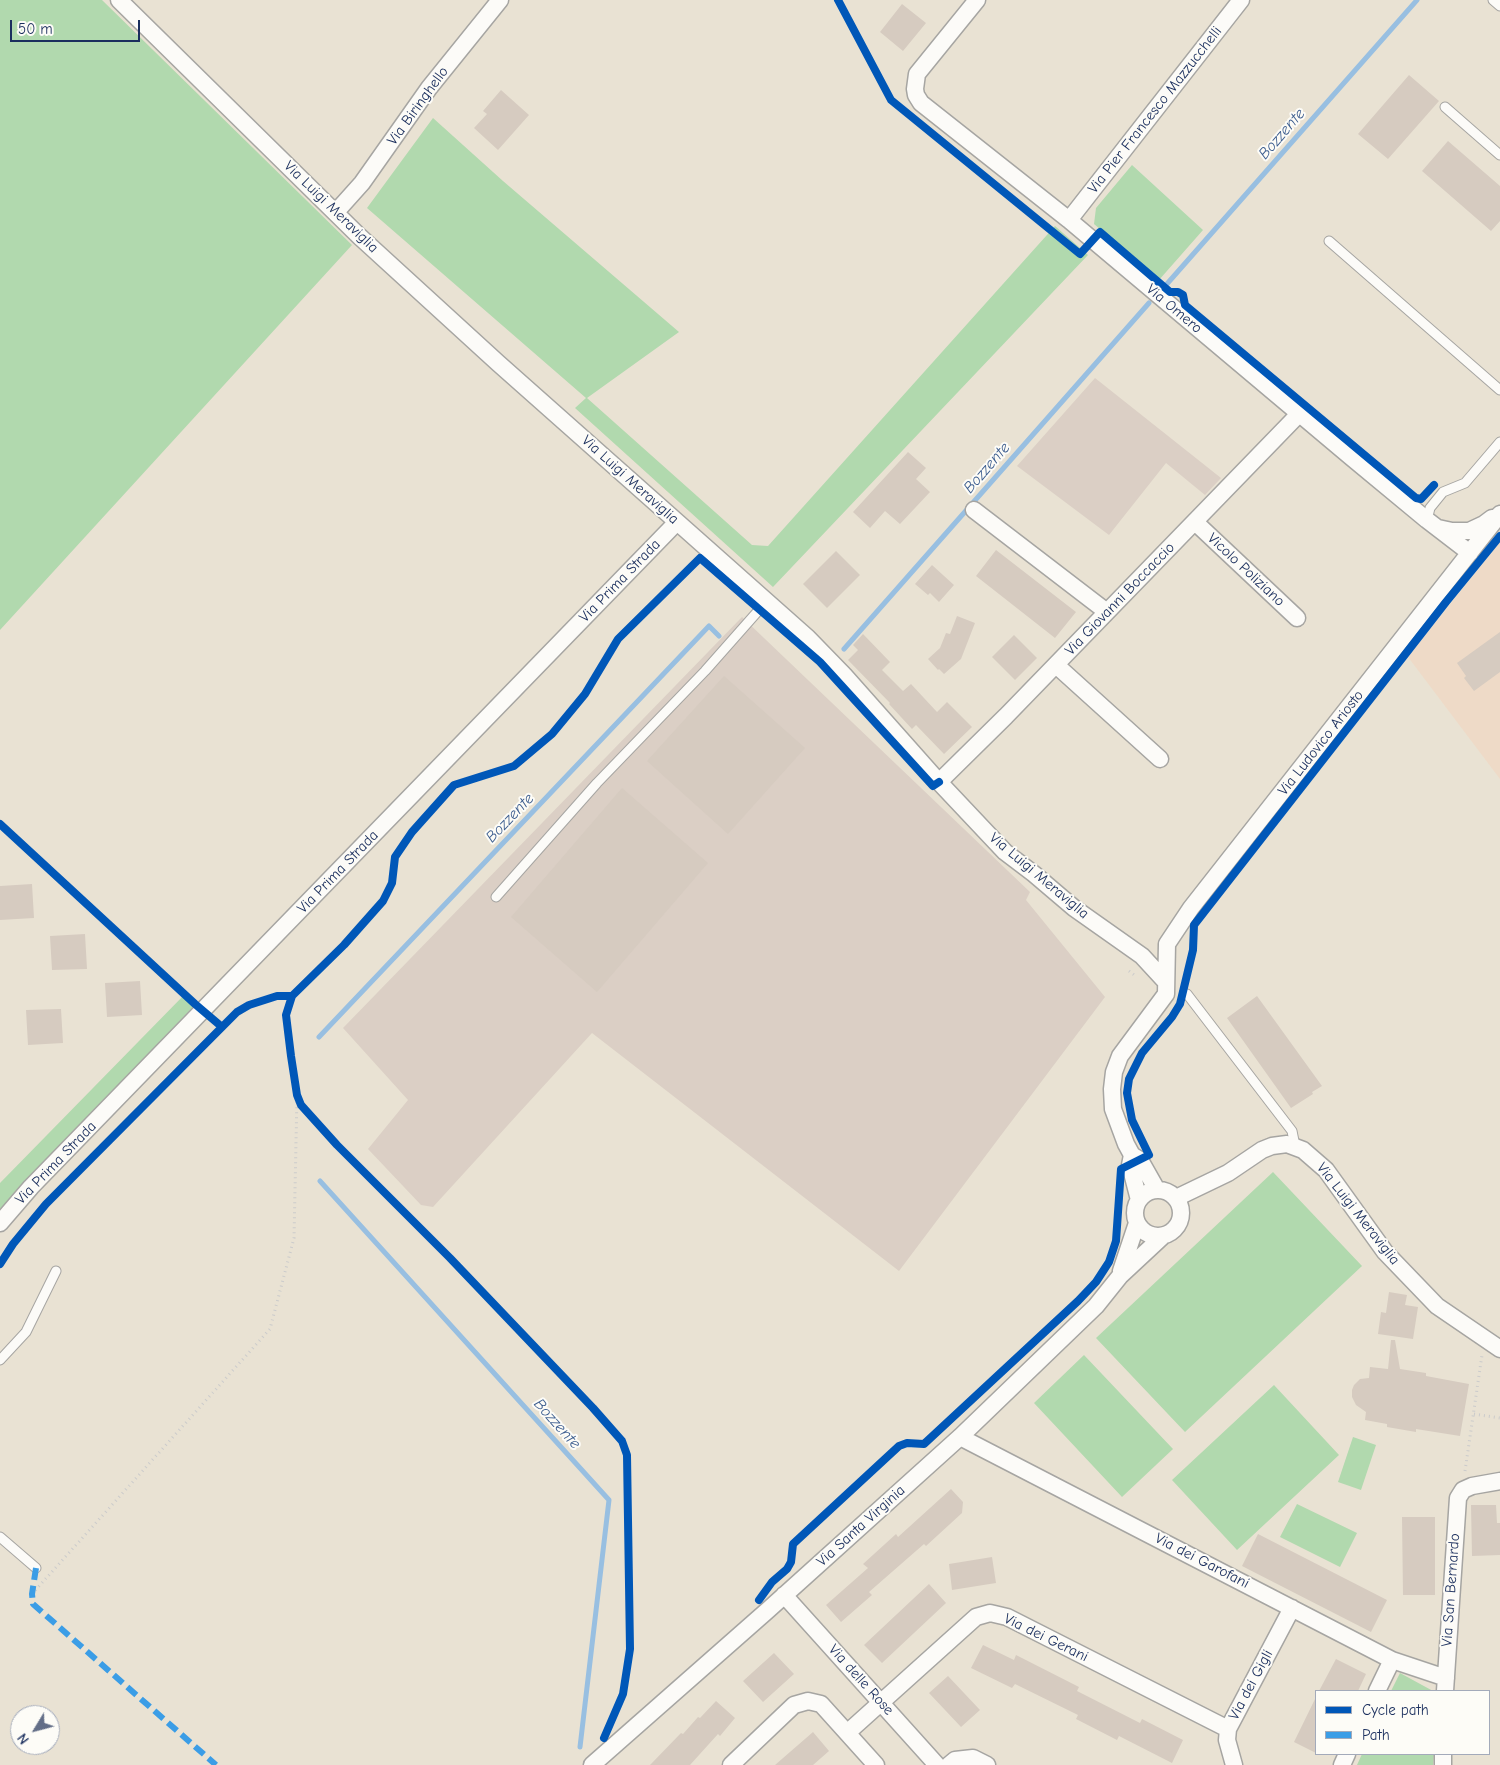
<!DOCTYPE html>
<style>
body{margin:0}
#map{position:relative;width:1500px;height:1765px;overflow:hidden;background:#e9e2d3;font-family:"Comic Neue",sans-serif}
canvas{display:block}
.legend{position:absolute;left:1315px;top:1690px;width:175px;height:65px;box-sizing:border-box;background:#fdfcf7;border:1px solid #a3aaba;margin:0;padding:6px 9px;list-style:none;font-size:15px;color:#1b2f5e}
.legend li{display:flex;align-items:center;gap:10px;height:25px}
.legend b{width:25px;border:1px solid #a3aaba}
.north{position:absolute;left:10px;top:1705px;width:50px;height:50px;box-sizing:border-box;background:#fdfcf7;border:1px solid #a3aaba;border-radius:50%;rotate:233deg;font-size:14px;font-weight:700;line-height:20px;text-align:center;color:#1b2f5e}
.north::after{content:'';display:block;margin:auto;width:18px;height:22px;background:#636e87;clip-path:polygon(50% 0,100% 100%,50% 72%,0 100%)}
.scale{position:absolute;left:10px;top:20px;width:130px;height:22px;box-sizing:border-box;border:2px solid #1b2f5e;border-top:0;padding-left:6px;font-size:15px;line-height:18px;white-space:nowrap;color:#1b2f5e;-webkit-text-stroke:4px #fdfcf7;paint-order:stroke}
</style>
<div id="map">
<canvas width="1500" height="1765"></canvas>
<ul class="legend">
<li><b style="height:6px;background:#0057b8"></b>Cycle path</li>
<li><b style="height:6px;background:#3b9de6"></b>Path</li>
</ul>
<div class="north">N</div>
<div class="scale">50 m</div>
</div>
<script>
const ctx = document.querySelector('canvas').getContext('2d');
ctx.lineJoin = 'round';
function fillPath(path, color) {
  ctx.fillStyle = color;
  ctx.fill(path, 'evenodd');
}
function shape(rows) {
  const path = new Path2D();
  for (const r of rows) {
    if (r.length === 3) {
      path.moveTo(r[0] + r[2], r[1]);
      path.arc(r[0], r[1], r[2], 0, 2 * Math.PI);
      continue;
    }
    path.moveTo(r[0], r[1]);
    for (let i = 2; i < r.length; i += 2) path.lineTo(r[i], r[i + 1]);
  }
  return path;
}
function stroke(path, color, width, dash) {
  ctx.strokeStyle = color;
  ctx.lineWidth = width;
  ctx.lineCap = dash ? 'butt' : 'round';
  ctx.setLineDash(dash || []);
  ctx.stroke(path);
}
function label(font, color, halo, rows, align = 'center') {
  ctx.font = font + ' "Comic Neue",sans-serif';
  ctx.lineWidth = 4;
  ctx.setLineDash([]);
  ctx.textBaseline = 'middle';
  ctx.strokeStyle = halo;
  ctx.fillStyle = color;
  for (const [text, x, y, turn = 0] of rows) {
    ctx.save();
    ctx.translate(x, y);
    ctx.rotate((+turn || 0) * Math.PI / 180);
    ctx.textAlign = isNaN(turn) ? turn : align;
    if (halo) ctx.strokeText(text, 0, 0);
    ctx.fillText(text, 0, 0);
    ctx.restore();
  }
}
const built = shape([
 [1500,542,1500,779,1408,657]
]);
const industrial = shape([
 [1095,378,1221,478,1205,495,1166,463,1109,535,1017,466],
 [742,617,1030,892,1026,900,1105,997,899,1271,592,1033,433,1207,421,1205,368,1149,408,1100,343,1028]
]);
const green = shape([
 [0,0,102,0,352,245,0,630],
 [433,118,503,181,679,332,587,398,752,545,768,546,1055,226,1088,255,773,587,575,408,586,398,367,208],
 [1132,165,1203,230,1159,280,1094,224,1096,208],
 [185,994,196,1004,0,1209,0,1183],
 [1273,1172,1362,1266,1185,1432,1096,1338],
 [1084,1355,1173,1449,1122,1497,1034,1403],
 [1274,1385,1339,1455,1237,1550,1172,1480],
 [1353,1437,1376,1445,1361,1490,1338,1482],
 [1297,1504,1357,1533,1340,1567,1280,1537],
 [1400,1673,1433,1691,1391,1691],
 [1362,1754,1434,1754,1433,1765,1357,1765]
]);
const stream = shape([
 [1166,285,1417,0],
 [844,649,1149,303],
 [319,1037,709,626,719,636],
 [320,1181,609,1500,580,1747]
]);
const building = shape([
 [902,4,926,23,903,51,880,32],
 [1409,75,1439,101,1388,159,1358,134],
 [501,90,529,115,498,150,474,128,487,114,483,111],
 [1448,141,1500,186,1500,221,1491,231,1422,171],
 [908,452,926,468,916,479,930,492,900,524,885,511,870,528,853,512],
 [996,550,1076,612,1055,638,976,576],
 [836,551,860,575,827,608,803,584],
 [932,565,954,585,939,602,930,593,928,595,915,584],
 [957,616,975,623,961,659,944,674,939,669,938,670,928,659,940,648,946,633,950,634],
 [1500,632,1500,672,1474,691,1464,678,1466,676,1457,663],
 [863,634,890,662,882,670,903,691,911,684,937,712,947,702,972,727,944,754,916,725,912,729,889,704,890,703,848,660,858,650,853,645],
 [1014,635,1037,658,1015,680,992,657],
 [724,676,805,748,728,834,647,761],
 [622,788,708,863,597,992,511,917],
 [32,884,34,918,0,920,0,886],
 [85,934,87,969,52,970,50,936],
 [140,981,142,1015,107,1017,105,983],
 [1257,996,1322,1086,1312,1092,1313,1094,1291,1108,1227,1018],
 [61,1009,63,1043,28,1045,26,1010],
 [1389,1292,1407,1295,1405,1305,1418,1307,1413,1339,1378,1334,1381,1312,1386,1313],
 [1391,1340,1395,1340,1400,1369,1426,1373,1426,1376,1469,1384,1460,1436,1416,1429,1416,1432,1387,1427,1387,1424,1365,1420,1366,1412,1356,1405,1352,1397,1352,1390,1354,1385,1360,1379,1369,1378,1370,1367,1388,1369],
 [951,1489,963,1502,962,1513,926,1546,924,1544,869,1592,872,1595,841,1622,826,1605,868,1568,863,1564,896,1534,898,1537],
 [1471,1505,1496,1505,1497,1523,1500,1523,1500,1555,1472,1556],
 [1402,1517,1435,1517,1435,1595,1403,1595],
 [1258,1534,1387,1600,1371,1632,1242,1566],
 [992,1557,996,1583,952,1590,949,1564],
 [929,1584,946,1603,882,1663,864,1645],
 [983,1645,1014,1660,1016,1655,1079,1687,1077,1691,1140,1723,1142,1719,1183,1740,1172,1763,1119,1736,1117,1740,1076,1719,1078,1715,1015,1684,1012,1688,971,1668],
 [774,1653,794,1674,763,1702,743,1681],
 [1336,1659,1366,1674,1358,1691,1319,1691],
 [948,1676,980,1710,961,1727,929,1693],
 [1316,1697,1316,1753,1294,1742],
 [716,1701,735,1718,720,1736,718,1734,690,1765,650,1765,681,1733,683,1734,698,1717,700,1718],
 [813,1732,829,1751,813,1765,775,1765]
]);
const path = shape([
 [1129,971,1137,977],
 [1474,1414,1500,1418],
 [1465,1471,1482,1355],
 [32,1594,270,1329,294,1238,297,1095]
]);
const service = shape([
 [1493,0,1500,6],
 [1445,107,1500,155],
 [1329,241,1500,390],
 [1427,520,1430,508,1443,492,1465,483,1500,442],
 [496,897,597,783,705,671,766,602],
 [1187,994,1292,1131,1295,1146],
 [0,1360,26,1332,56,1271],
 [0,1537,36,1568]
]);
const minor = shape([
 [119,0,359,236,498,363,808,638,844,675,939,782,1005,852,1034,874,1074,908,1142,956,1166,982],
 [977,0,917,74,915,89,916,95,921,103,1069,220,1352,458,1427,520,1470,553],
 [336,212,362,183,429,88,500,0],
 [1069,220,1241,0],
 [974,510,1107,612],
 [1195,522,1297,618],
 [1438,528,1452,531,1469,531,1484,524,1492,518],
 [1056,665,1160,759],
 [939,782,1006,716,1299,414],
 [1132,1155,1130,1165,1139,1200],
 [1158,1213,23],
 [1157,1190,1140,1160,1132,1155,1126,1144,1113,1109,1112,1089,1114,1072,1120,1056,1166,994,1167,944,1191,908,1500,514],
 [1176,1198,1228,1173,1262,1150,1272,1146,1287,1144,1303,1150,1326,1170,1385,1252,1437,1306,1500,1349],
 [0,1223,31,1187,677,522],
 [1121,1271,1137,1223],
 [960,1437,1392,1660,1446,1678],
 [784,1595,937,1765],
 [1377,1691,1392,1660],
 [1445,1691,1458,1498,1463,1490,1472,1486,1500,1481],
 [847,1733,976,1617,990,1613,1007,1617,1228,1729],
 [592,1765,768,1610,960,1437,1096,1306,1120,1276,1163,1236],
 [731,1765,794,1705,808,1701,821,1704,876,1765],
 [949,1765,955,1760,973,1758,987,1765],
 [1234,1765,1227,1740,1228,1729,1292,1608],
 [1342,1765,1347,1754],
 [1443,1765,1443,1754]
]);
const quiet = shape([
 [36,1568,32,1594,33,1604,216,1765]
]);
const cycleway = shape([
 [838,0,891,100,1080,254,1100,232,1170,292,1178,292,1183,295,1185,305,1416,498,1421,499,1434,485],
 [0,824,195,1004,222,1027],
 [292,996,286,1015,291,1056,297,1095,301,1105,337,1145,450,1258,593,1408,622,1441,627,1455,630,1649,623,1694,604,1738],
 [0,1264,13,1244,46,1204,237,1012,249,1005,277,996,292,996,344,945,383,901,392,883,395,857,412,832,454,785,514,766,552,734,585,694,618,639,700,558,820,662,933,786,939,782],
 [759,1600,772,1582,787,1569,791,1562,793,1544,899,1446,907,1443,924,1444,1078,1301,1096,1282,1109,1262,1116,1241,1121,1169,1149,1155,1132,1120,1127,1093,1129,1079,1142,1053,1172,1017,1180,1004,1193,950,1194,925,1446,602,1500,536]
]);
const streetNames = [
 ["Via Biringhello",418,106,-54],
 ["Via Pier Francesco Mazzucchelli",1155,110,-52],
 ["Via Luigi Meraviglia",331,207,44],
 ["Via Omero",1174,309,40],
 ["Via Luigi Meraviglia",630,480,42],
 ["Vicolo Poliziano",1246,570,43],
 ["Via Prima Strada",620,581,-46],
 ["Via Giovanni Boccaccio",1120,599,-46],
 ["Via Ludovico Ariosto",1321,743,-52],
 ["Via Prima Strada",338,872,-46],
 ["Via Luigi Meraviglia",1039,876,40],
 ["Via Prima Strada",56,1163,-46],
 ["Via Luigi Meraviglia",1358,1214,52],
 ["Via Santa Virginia",861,1526,-42],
 ["Via dei Garofani",1202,1561,27],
 ["Via San Bernardo",1451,1590,-86],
 ["Via dei Gerani",1046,1638,26],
 ["Via delle Rose",861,1680,48],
 ["Via dei Gigli",1251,1685,-62]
];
const waterNames = [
 ["Bozzente",1282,134,-49],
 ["Bozzente",987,468,-49],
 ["Bozzente",510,818,-46],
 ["Bozzente",557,1424,48]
];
fillPath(built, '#eedac7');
fillPath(industrial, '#dbcfc5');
fillPath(green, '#b1d9ae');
stroke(stream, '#98bfe1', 5);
fillPath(building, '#d6cbc0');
stroke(service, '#a6a5a2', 11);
stroke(minor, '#a6a5a2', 19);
stroke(path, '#cbcbcb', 3, [1, 4]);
stroke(service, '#fcfbf8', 9);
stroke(minor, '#fcfbf8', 16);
stroke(quiet, '#3b9de6', 6, [12, 6]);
stroke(cycleway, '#0057b8', 8);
label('15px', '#1b2f5e', '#fdfcf7', streetNames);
label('italic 16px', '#3b5c8e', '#fdfcf7', waterNames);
</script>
